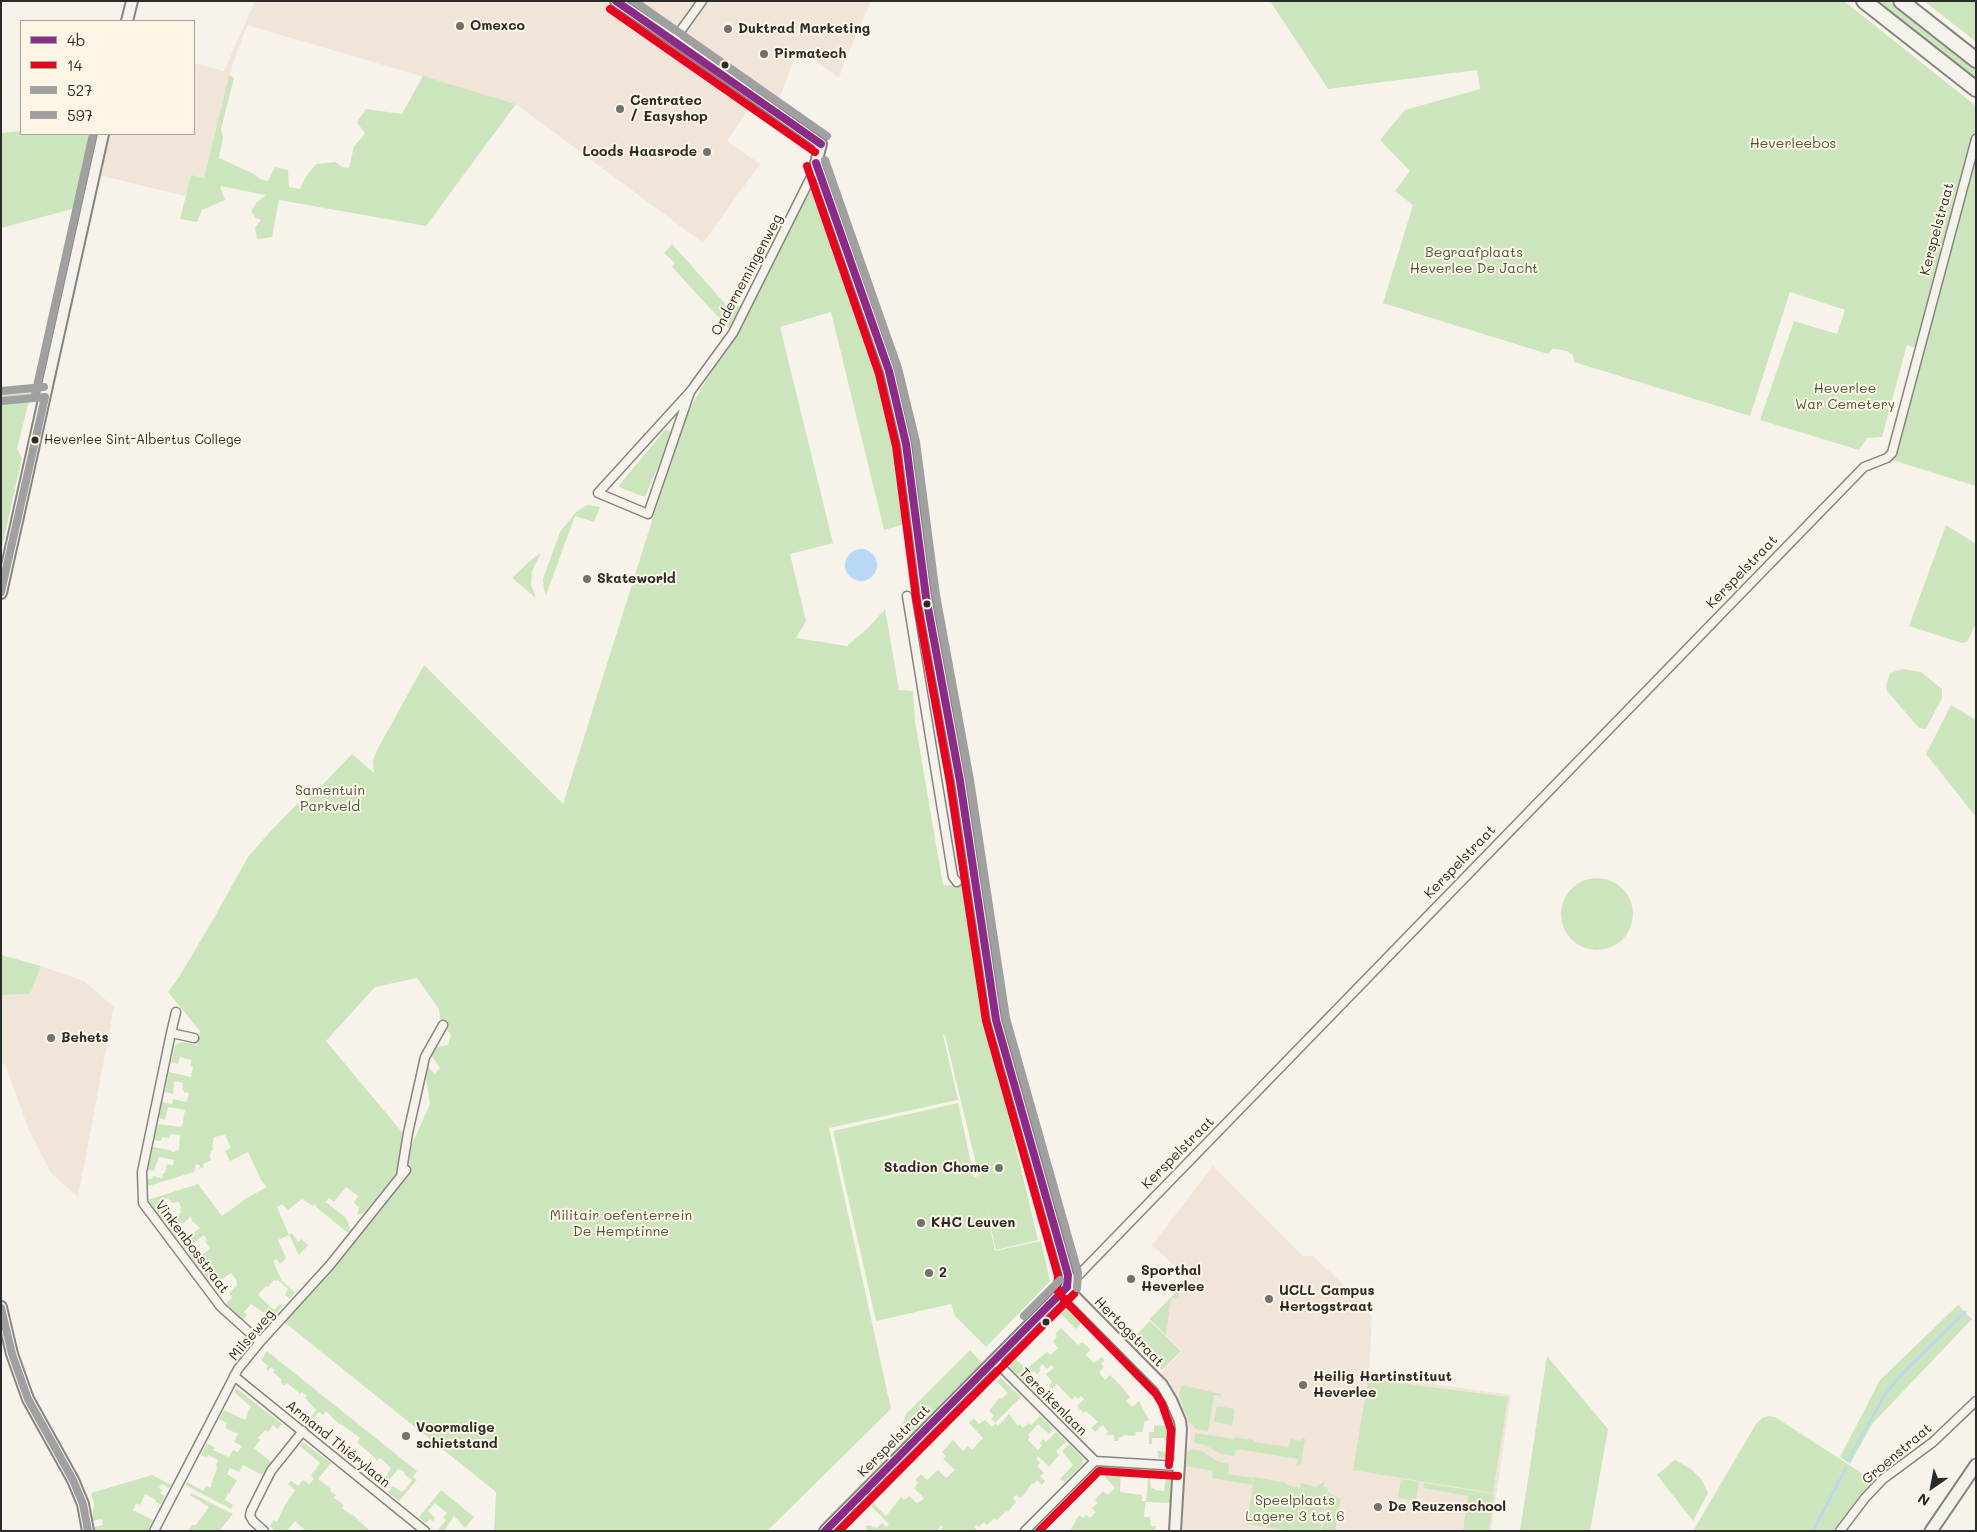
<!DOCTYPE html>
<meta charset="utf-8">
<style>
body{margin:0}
#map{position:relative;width:1977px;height:1532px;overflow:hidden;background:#f7f3ea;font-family:Mali,sans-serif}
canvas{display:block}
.frame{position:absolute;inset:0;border:2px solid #2b2b2b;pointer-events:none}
.legend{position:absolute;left:20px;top:20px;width:175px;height:115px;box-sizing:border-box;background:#fcf5e5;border:1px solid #a8a49b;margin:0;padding:6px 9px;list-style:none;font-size:15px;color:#2b2b2b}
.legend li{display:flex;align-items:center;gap:10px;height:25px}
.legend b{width:25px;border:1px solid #a8a49b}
.north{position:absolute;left:1907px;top:1462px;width:50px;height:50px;-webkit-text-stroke:4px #fcf5e5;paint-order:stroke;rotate:213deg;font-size:14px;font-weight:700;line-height:20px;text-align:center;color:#2b2b2b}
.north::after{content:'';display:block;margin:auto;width:18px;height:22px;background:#2b2b2b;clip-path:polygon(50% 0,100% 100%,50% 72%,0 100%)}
</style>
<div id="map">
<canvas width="1977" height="1532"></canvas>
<div class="frame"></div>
<ul class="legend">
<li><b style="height:6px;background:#8c2b87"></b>4b</li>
<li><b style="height:6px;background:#e40521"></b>14</li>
<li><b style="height:6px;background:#a0a0a0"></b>527</li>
<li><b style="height:6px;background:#a0a0a0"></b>597</li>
</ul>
<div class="north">N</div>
</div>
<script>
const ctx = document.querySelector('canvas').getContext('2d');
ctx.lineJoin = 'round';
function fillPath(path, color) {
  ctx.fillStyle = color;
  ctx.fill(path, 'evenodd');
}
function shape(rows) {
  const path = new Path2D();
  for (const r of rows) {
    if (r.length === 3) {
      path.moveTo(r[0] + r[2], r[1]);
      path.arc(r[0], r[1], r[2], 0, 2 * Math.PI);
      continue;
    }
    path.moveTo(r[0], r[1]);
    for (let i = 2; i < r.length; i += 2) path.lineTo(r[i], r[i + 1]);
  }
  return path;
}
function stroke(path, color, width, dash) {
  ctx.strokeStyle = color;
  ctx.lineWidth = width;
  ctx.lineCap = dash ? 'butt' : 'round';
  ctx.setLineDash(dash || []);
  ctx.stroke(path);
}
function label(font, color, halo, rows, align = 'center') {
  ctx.font = font + ' Mali,sans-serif';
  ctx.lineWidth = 4;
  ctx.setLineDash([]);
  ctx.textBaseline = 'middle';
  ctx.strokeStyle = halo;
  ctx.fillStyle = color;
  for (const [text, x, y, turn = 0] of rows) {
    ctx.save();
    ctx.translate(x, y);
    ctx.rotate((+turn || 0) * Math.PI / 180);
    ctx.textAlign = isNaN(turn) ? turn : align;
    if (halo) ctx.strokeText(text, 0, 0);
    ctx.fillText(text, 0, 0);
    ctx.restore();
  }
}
const built = shape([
 [255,1,871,1,844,63,839,78,798,49,778,102,725,64,714,81,750,107,727,141,760,164,703,243,516,104,247,25,229,75,204,178,185,196,94,174,106,134,194,134,194,63,224,71],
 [41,966,84,981,114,1007,78,1197,51,1173,28,1128,5,1064,1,1064,1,995,29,994],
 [1213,1166,1302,1255,1314,1257,1364,1304,1372,1318,1369,1375,1511,1395,1491,1531,1181,1531,1186,1453,1190,1439,1189,1427,1173,1393,1161,1377,1162,1372,1182,1351,1149,1319,1180,1288,1193,1290,1194,1285,1152,1245]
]);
const green = shape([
 [1270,1,1844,1,1976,106,1976,486,1892,460,1923,350,1907,345,1882,437,1867,438,1859,450,1760,420,1794,321,1837,334,1845,310,1790,292,1750,416,1574,362,1573,355,1567,351,1556,349,1552,349,1548,354,1383,303,1413,205,1395,191,1410,171,1380,140,1405,110,1480,89,1477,70,1328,89],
 [1877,1,1888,1,1976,70,1976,79],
 [1924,1,1976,1,1976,42,1975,41],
 [229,75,234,78,221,129,223,138,219,158,254,174,260,179,268,181,275,167,288,170,289,187,300,189,305,178,316,164,335,162,342,167,349,168,354,146,365,134,357,122,366,109,402,114,423,76,516,104,426,226,279,200,272,237,257,239,255,228,261,220,256,218,251,212,256,203,266,195,220,186,225,200,202,210,197,222,180,219,191,175,204,178],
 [21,131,21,134,103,134,87,205,1,228,1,133],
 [815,185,875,352,901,471,908,523,884,530,831,312,780,327,833,543,790,554,806,621,796,638,847,646,868,628,885,609,899,690,913,691,915,721,943,885,966,886,983,1010,1038,1240,996,1250,985,1201,995,1251,1041,1241,1050,1281,986,1347,955,1316,951,1304,876,1321,833,1131,958,1103,974,1177,979,1176,945,1035,943,1035,958,1100,829,1128,891,1409,767,1531,494,1531,496,1492,284,1322,387,1194,382,1190,364,1213,361,1214,357,1214,359,1208,354,1202,358,1196,346,1187,334,1202,329,1198,326,1202,345,1217,348,1222,350,1230,348,1233,316,1207,315,1203,313,1206,302,1199,288,1210,282,1204,277,1207,289,1235,292,1233,298,1242,301,1239,308,1245,299,1255,289,1235,278,1240,286,1258,280,1265,277,1259,273,1261,282,1281,295,1293,290,1299,285,1295,288,1289,278,1280,276,1281,274,1280,268,1287,266,1286,258,1295,274,1310,280,1304,282,1307,265,1327,253,1328,267,1315,251,1304,244,1312,247,1315,243,1320,226,1304,232,1297,229,1293,237,1285,236,1279,231,1273,218,1282,215,1279,209,1283,201,1272,206,1268,203,1264,198,1268,189,1255,195,1251,200,1256,210,1249,205,1241,207,1240,204,1235,184,1250,182,1246,187,1242,185,1239,200,1228,192,1221,191,1216,183,1224,181,1222,175,1227,181,1235,176,1239,168,1228,173,1224,171,1221,182,1212,179,1209,181,1208,179,1202,172,1203,168,1198,158,1201,168,1216,162,1221,153,1208,148,1200,198,1184,222,1216,243,1201,243,1200,267,1187,261,1180,248,1152,230,1161,225,1151,231,1148,225,1135,214,1137,212,1147,213,1150,211,1151,210,1157,211,1160,203,1164,204,1167,199,1169,200,1165,196,1164,194,1172,145,1187,146,1178,152,1179,153,1176,162,1178,163,1173,165,1173,167,1164,173,1165,174,1160,159,1157,154,1171,148,1170,153,1147,170,1150,173,1152,179,1150,180,1135,171,1134,168,1138,162,1137,161,1141,154,1140,158,1124,182,1127,185,1110,168,1107,165,1120,159,1118,162,1102,172,1104,173,1099,187,1102,189,1093,184,1092,182,1088,183,1083,174,1081,173,1094,165,1092,169,1072,191,1077,193,1067,190,1066,192,1060,180,1057,178,1064,171,1062,176,1044,182,1042,197,1045,200,1031,168,992,179,977,214,918,248,857,268,834,297,804,304,804,352,754,374,773,373,761,377,750,424,665,563,804,684,419,733,333,672,267,675,263,664,253,672,244,729,308,748,304,799,209],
 [417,978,439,1009,440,1019,451,1035,448,1045,432,1048,431,1055,440,1068,435,1074,427,1065,425,1071,430,1104,412,1144,326,1041,375,987],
 [38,386,28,405,17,449,22,458,1,552,1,388],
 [665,430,669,431,671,435,645,497,621,488,619,486,620,484],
 [587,505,600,507,594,522,575,516,546,595,544,590,543,579,560,532,576,512],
 [1946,525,1976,544,1976,623,1967,642,1962,643,1909,626],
 [541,553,532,571,531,585,536,598,512,578,532,559],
 [1903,669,1921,672,1942,689,1942,698,1926,729,1919,728,1887,691,1886,686,1890,673],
 [1951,705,1976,720,1976,817,1926,754],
 [1597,914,36],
 [1,955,41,966,30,994,1,995],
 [1180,1288,1178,1299,1171,1298,1166,1335,1150,1319],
 [1066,1300,1069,1300,1086,1318,1076,1329,1061,1314,1054,1320,1049,1316],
 [1958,1305,1972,1319,1872,1424,1850,1464,1840,1457,1880,1380],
 [1150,1321,1181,1351,1162,1370,1131,1340],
 [1061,1328,1078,1345,1082,1342,1088,1347,1090,1350,1086,1355,1094,1363,1102,1357,1105,1360,1101,1364,1104,1367,1099,1372,1105,1380,1110,1375,1122,1387,1130,1397,1126,1401,1132,1407,1139,1401,1149,1420,1144,1422,1143,1432,1136,1432,1135,1436,1123,1435,1123,1437,1119,1437,1118,1441,1114,1441,1114,1435,1105,1435,1108,1432,1103,1425,1095,1432,1091,1428,1098,1422,1086,1411,1083,1413,1077,1406,1084,1399,1081,1396,1078,1399,1075,1396,1072,1400,1057,1384,1052,1389,1049,1386,1052,1382,1046,1374,1054,1368,1052,1365,1047,1369,1042,1364,1039,1368,1041,1370,1037,1374,1034,1371,1024,1381,1006,1363,1006,1359,1018,1347,1023,1352,1016,1359,1026,1369,1047,1352,1051,1355,1058,1348,1053,1342,1057,1336,1055,1334],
 [970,1350,982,1363,909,1435,903,1425,906,1414],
 [267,1351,417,1471,413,1477,417,1480,399,1501,388,1492,393,1486,402,1492,406,1489,412,1480,404,1474,405,1472,398,1469,383,1488,382,1487,385,1483,383,1481,391,1468,380,1458,377,1461,375,1458,357,1442,360,1438,341,1424,340,1425,326,1411,323,1415,319,1412,311,1422,308,1420,316,1410,305,1398,307,1396,302,1392,300,1394,287,1383,284,1386,281,1382,282,1380,273,1372,275,1370,271,1367,268,1371,266,1369,268,1366,261,1360],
 [1547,1356,1608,1429,1590,1531,1520,1531],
 [992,1373,996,1373,1021,1397,995,1423,991,1419,994,1416,989,1411,999,1398,1001,1399,1008,1393,997,1382,1000,1378,998,1376,992,1379,989,1376],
 [1368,1379,1508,1397,1493,1493,1353,1470],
 [1182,1385,1221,1394,1221,1396,1214,1395,1208,1431,1196,1429,1189,1422,1179,1395],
 [236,1388,282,1424,278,1429,273,1425,268,1432,265,1430,258,1438,260,1440,254,1448,271,1462,262,1475,243,1465,239,1472,230,1468,227,1474,237,1480,229,1494,228,1493,225,1500,233,1505,231,1509,185,1485,187,1482,203,1491,206,1486,210,1488,212,1485,211,1484,217,1469,216,1465,218,1460,208,1455,206,1457,201,1455,207,1443,215,1448,213,1450,229,1457,233,1450,238,1452,242,1446,234,1442,238,1434,225,1428,227,1423,219,1419,224,1410,245,1420,248,1414,247,1413,251,1407,234,1392],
 [1217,1406,1235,1409,1232,1425,1214,1422],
 [1009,1414,1018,1426,1019,1424,1023,1428,1029,1423,1031,1425,1040,1416,1053,1429,1049,1434,1038,1424,1028,1435,1030,1437,1028,1440,1038,1450,1042,1446,1040,1443,1043,1439,1046,1442,1056,1432,1066,1442,1056,1451,1059,1455,1049,1467,1039,1457,1036,1459,1040,1463,1037,1466,1044,1473,1040,1476,1045,1481,1042,1485,1037,1480,1034,1484,1032,1483,1023,1496,1020,1498,1016,1495,1013,1498,1016,1502,1008,1512,1006,1511,997,1520,994,1518,987,1525,984,1522,979,1527,977,1525,974,1527,978,1531,940,1531,943,1527,941,1525,937,1531,866,1531,867,1529,865,1527,868,1525,877,1528,882,1523,886,1527,889,1524,865,1500,868,1498,886,1516,901,1497,904,1500,909,1496,917,1503,921,1501,924,1498,914,1488,918,1483,915,1480,921,1474,927,1480,938,1470,946,1478,955,1470,943,1459,946,1456,942,1452,953,1440,963,1451,968,1446,972,1450,983,1438,969,1423,974,1418,979,1424,985,1420,992,1427,996,1423,998,1426],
 [1769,1416,1775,1417,1860,1472,1871,1482,1833,1531,1693,1531,1756,1424,1762,1418],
 [1172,1424,1174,1428,1174,1455,1170,1458,1158,1458,1158,1451,1167,1452,1168,1441,1164,1440,1164,1438,1152,1438,1152,1444,1149,1444,1149,1432,1154,1432,1154,1425,1164,1426],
 [1195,1433,1234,1439,1235,1437,1254,1440,1254,1442,1289,1447,1291,1439,1301,1441,1302,1438,1305,1439,1301,1464,1297,1466,1298,1459,1236,1449,1234,1456,1221,1454,1205,1445,1194,1443],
 [303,1442,331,1463,318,1479,331,1489,330,1491,336,1495,334,1498,344,1505,342,1508,351,1515,352,1514,370,1531,306,1531,295,1521,287,1531,275,1531,270,1526,273,1520,277,1522,284,1507,295,1490,288,1484,291,1481,298,1486,303,1480,309,1484,314,1479,311,1475,320,1463,300,1446],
 [1069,1444,1083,1458,1083,1464,1065,1482,1060,1479,1073,1465,1062,1451],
 [1192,1449,1202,1451,1217,1461,1229,1464,1228,1474,1253,1478,1252,1485,1212,1478,1213,1471,1186,1466,1187,1453],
 [1675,1460,1691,1469,1702,1480,1708,1493,1693,1521,1657,1475],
 [1101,1468,1121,1469,1120,1492,1142,1495,1142,1501,1146,1501,1149,1470,1162,1471,1161,1477,1152,1477,1150,1481,1151,1488,1155,1489,1156,1490,1164,1491,1167,1471,1170,1471,1173,1475,1171,1503,1146,1502,1145,1507,1144,1517,1150,1517,1151,1526,1156,1526,1155,1530,1070,1531,1079,1515,1083,1518,1086,1515,1090,1518,1096,1512,1092,1508,1098,1503,1095,1500,1103,1491,1108,1495,1115,1488,1098,1469],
 [152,1475,171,1485,169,1488,161,1484,159,1488,162,1490,160,1493,165,1496,161,1504,155,1502,156,1500,145,1494,140,1505,136,1503,133,1510,153,1520,147,1531,94,1531,93,1527,103,1525,102,1519,92,1521,94,1504,91,1493],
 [1254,1477,1287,1483,1287,1485,1300,1488,1301,1483,1316,1487,1325,1481,1323,1487,1328,1488,1320,1531,1292,1531,1247,1524],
 [1401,1479,1419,1482,1416,1501,1398,1498],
 [1424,1483,1494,1494,1489,1531,1463,1531,1468,1496,1423,1488],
 [441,1490,474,1517,465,1528,454,1516,444,1531,437,1531,446,1520,443,1518,447,1513,435,1503,428,1511,435,1518,433,1521,430,1519,426,1523,419,1517],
 [1328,1492,1341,1499,1335,1531,1322,1531,1324,1513,1334,1514,1325,1512],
 [191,1493,233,1514,219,1531,188,1531,192,1525,196,1525,209,1507,190,1495]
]);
const water = shape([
 [861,565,16]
]);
const stream = shape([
 [1848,1460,1886,1393,1903,1373,1965,1312],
 [1813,1531,1846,1468]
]);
const street = shape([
 [674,40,702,1],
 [690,392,648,514,598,493,690,392,733,333,812,175,816,163],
 [907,596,953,877,957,882],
 [171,1033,176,1012],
 [194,1038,171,1033,142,1172,143,1203,221,1307,260,1342],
 [401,1176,408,1133,425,1057,443,1025],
 [1067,1287,1864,467,1887,458,1892,453,1976,139],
 [994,1360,1095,1461],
 [234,1376,425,1531],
 [154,1531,238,1369,260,1342,330,1265,406,1170],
 [264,1531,253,1521,250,1516,251,1511,271,1471,303,1431],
 [1025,1531,1095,1461,1179,1466],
 [1840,1531,1865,1498,1883,1479,1933,1442,1976,1401]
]);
const secondary = shape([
 [616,1,674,40,821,144,816,163,889,371,906,444,926,597,960,781,996,1020,1068,1275,1067,1287,1074,1296,1162,1385,1171,1400,1180,1421,1181,1429,1175,1531],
 [127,21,132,1],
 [1,593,103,134],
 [1,1307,12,1354,28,1399,73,1480,83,1504,88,1531],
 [825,1531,1067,1287]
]);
const primary = shape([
 [1931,1531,1976,1465]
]);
const highway = shape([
 [1864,1,1976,89],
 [1901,1,1976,60]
]);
const bus1 = shape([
 [616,1,821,144],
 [816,163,889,371,906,444,926,597,960,781,996,1020,1068,1275,1067,1287],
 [825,1531,1067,1287]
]);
const bus2 = shape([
 [610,9,815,152],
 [807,166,879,374,896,446,916,598,950,783,986,1021,1058,1276,1057,1290,1067,1303,1156,1394,1162,1404,1171,1430,1169,1465],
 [839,1531,1074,1294],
 [1039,1531,1099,1471,1178,1476]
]);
const bus3 = shape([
 [634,1,827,136],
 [825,160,898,368,916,442,936,595,970,780,1006,1018,1078,1272,1077,1288],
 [1,391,44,387],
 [35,395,93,134],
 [1024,1316,1060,1280]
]);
const bus4 = shape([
 [1,401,45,397],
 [1,592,45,397],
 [1,1308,12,1354,28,1399,73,1480,83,1504,88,1531]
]);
const markers = [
 [460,26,5,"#72716e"],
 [728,29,5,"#72716e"],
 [764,54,5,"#72716e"],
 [725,65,4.5,"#2b2b2b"],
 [620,109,5,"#72716e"],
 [707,152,5,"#72716e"],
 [35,440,4.5,"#2b2b2b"],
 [587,579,5,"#72716e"],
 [927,604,4.5,"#2b2b2b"],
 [51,1038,5,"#72716e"],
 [999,1168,5,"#72716e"],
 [921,1223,5,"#72716e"],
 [929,1273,5,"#72716e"],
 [1131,1279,5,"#72716e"],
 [1269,1299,5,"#72716e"],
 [1046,1322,4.5,"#2b2b2b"],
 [1303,1385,5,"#72716e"],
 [406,1436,5,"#72716e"],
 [1378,1507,5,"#72716e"]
];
const busNames = [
 ["Heverlee Sint-Albertus College",44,440]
];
const poiNames = [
 ["Omexco",470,26],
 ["Duktrad Marketing",738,29],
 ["Pirmatech",774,54],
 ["Centratec",630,101],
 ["/ Easyshop",630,117],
 ["Loods Haasrode",697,152,"right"],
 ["Skateworld",597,579],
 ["Behets",61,1038],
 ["Stadion Chome",989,1168,"right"],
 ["KHC Leuven",931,1223],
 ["Sporthal",1141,1271],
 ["Heverlee",1141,1287],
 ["2",939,1273],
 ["UCLL Campus",1279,1291],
 ["Hertogstraat",1279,1307],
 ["Heilig Hartinstituut",1313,1377],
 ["Heverlee",1313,1393],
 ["Voormalige",416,1428],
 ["schietstand",416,1444],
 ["De Reuzenschool",1388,1507]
];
const parkNames = [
 ["Heverleebos",1793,144],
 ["Begraafplaats",1474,253],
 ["Heverlee De Jacht",1474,269],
 ["Heverlee",1845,389],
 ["War Cemetery",1845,405],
 ["Samentuin",330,791],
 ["Parkveld",330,807],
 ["Militair oefenterrein",621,1216],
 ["De Hemptinne",621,1232],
 ["Speelplaats",1295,1501],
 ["Lagere 3 tot 6",1295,1517]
];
const streetNames = [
 ["Kerspelstraat",1937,229,-75],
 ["Ondernemingenweg",747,275,-62],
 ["Kerspelstraat",1742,572,-46],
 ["Kerspelstraat",1460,862,-46],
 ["Kerspelstraat",1178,1153,-45],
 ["Vinkenbosstraat",192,1247,53],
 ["Hertogstraat",1129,1332,45],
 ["Milseweg",252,1335,-50],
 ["Tereikenlaan",1053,1402,45],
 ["Kerspelstraat",894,1441,-45],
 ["Armand Thiérylaan",338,1444,39],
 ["Groenstraat",1897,1454,-40]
];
fillPath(built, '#f1e5da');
fillPath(green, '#cde5bd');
fillPath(water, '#b9d8f5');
stroke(stream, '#b9d8f5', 2.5);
stroke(street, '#878581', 11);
stroke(secondary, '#878581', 14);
stroke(primary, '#878581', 15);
stroke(highway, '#878581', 18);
stroke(street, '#f5f2ec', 8);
stroke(secondary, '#f5f2ec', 10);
stroke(primary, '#f5f2ec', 11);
stroke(highway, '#f5f2ec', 14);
stroke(bus1, '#8c2b87', 8);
stroke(bus2, '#e40521', 8);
stroke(bus3, '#a0a0a0', 8);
stroke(bus4, '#a0a0a0', 8);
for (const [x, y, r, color] of markers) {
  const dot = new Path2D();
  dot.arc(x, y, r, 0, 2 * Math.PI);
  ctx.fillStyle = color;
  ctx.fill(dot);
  stroke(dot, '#fcf5e5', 2);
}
label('13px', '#2b2b2b', '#fcf5e5', busNames, 'left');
label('bold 14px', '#2b2b2b', '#fcf5e5', poiNames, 'left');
label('14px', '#4b5646', '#fcf5e5', parkNames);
label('14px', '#2b2b2b', '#fcf5e5', streetNames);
</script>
